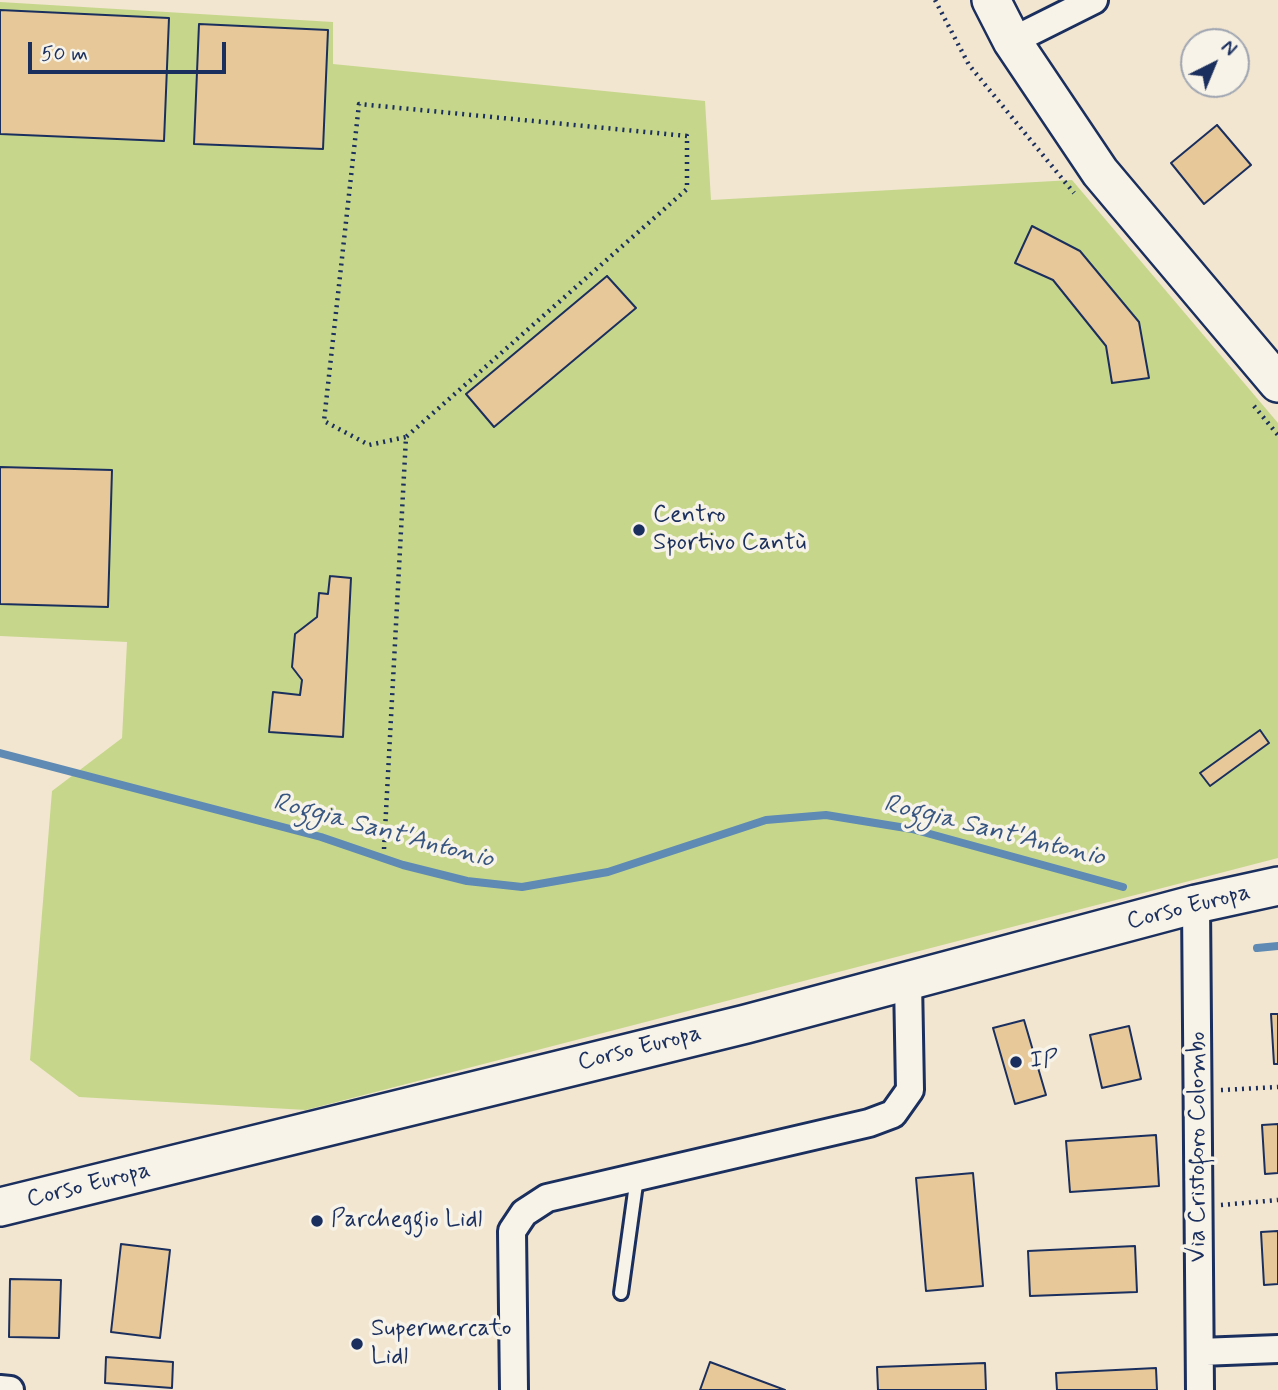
<!DOCTYPE html>
<meta charset="utf-8">
<style>
body{margin:0}
#map{position:relative;width:1278px;height:1390px;overflow:hidden;background:#f2e6d0;font-family:Mynerve,sans-serif}
canvas{display:block}
.north{position:absolute;left:1180px;top:28px;width:70px;height:70px;box-sizing:border-box;background:#f7f3e8;border:2px solid #9fa5b1;border-radius:50%;rotate:43deg;font-size:19px;font-weight:700;line-height:28px;text-align:center;color:#1b2f5e}
.north::after{content:'';display:block;margin:auto;width:24px;height:32px;background:#1b2f5e;clip-path:polygon(50% 0,100% 100%,50% 72%,0 100%)}
.scale{position:absolute;left:28px;top:42px;width:198px;height:32px;box-sizing:border-box;border:4px solid #1b2f5e;border-top:0;padding-left:9px;font-size:21px;line-height:24px;white-space:nowrap;color:#1b2f5e;-webkit-text-stroke:5px #f7f3e8;paint-order:stroke}
</style>
<div id="map">
<canvas width="1278" height="1390"></canvas>
<div class="north">N</div>
<div class="scale">50 m</div>
</div>
<script>
const ctx = document.querySelector('canvas').getContext('2d');
ctx.lineJoin = 'round';
function fillPath(path, color) {
  ctx.fillStyle = color;
  ctx.fill(path, 'evenodd');
}
function shape(rows) {
  const path = new Path2D();
  for (const r of rows) {
    path.moveTo(r[0], r[1]);
    for (let i = 2; i < r.length; i += 2) path.lineTo(r[i], r[i + 1]);
  }
  return path;
}
function stroke(path, color, width, dash) {
  ctx.strokeStyle = color;
  ctx.lineWidth = width;
  ctx.lineCap = dash ? 'butt' : 'round';
  ctx.setLineDash(dash || []);
  ctx.stroke(path);
}
function label(font, color, halo, rows, align = 'center') {
  ctx.font = font + ' Mynerve,sans-serif';
  ctx.lineWidth = 7;
  ctx.setLineDash([]);
  ctx.textBaseline = 'middle';
  ctx.strokeStyle = halo;
  ctx.fillStyle = color;
  for (const [text, x, y, turn = 0] of rows) {
    ctx.save();
    ctx.translate(x, y);
    ctx.rotate((+turn || 0) * Math.PI / 180);
    ctx.textAlign = isNaN(turn) ? turn : align;
    if (halo) ctx.strokeText(text, 0, 0);
    ctx.fillText(text, 0, 0);
    ctx.restore();
  }
}
const green = shape([
 [0,2,333,22,333,64,705,101,711,200,1072,180,1278,423,1278,858,306,1110,79,1097,30,1060,52,791,122,738,127,642,0,636]
]);
const stream = shape([
 [0,753,321,837,403,865,467,881,522,887,608,872,766,820,826,815,912,829,1123,887],
 [1257,948,1278,946]
]);
const building = shape([
 [0,10,169,18,164,141,0,134,0,10],
 [199,24,328,30,323,149,194,144,199,24],
 [1217,125,1251,165,1204,204,1171,163,1217,125],
 [1032,226,1080,251,1139,322,1149,378,1112,383,1106,346,1053,280,1015,263,1032,226],
 [607,276,636,308,494,427,466,394,607,276],
 [0,467,112,470,108,607,0,604,0,467],
 [330,576,351,578,343,737,269,732,273,692,300,695,302,680,292,667,295,634,317,617,319,593,328,594,330,576],
 [1260,730,1269,743,1210,786,1200,773,1260,730],
 [1271,1014,1278,1014,1278,1064,1274,1064,1271,1014],
 [1024,1020,1046,1095,1015,1104,993,1028,1024,1020],
 [1129,1026,1141,1079,1102,1088,1090,1035,1129,1026],
 [1278,1124,1278,1173,1265,1174,1262,1125,1278,1124],
 [1156,1135,1159,1186,1070,1192,1066,1141,1156,1135],
 [973,1173,983,1286,926,1291,916,1178,973,1173],
 [1278,1231,1278,1284,1264,1285,1261,1232,1278,1231],
 [121,1244,170,1250,160,1338,111,1332,121,1244],
 [1135,1246,1137,1292,1030,1296,1028,1251,1135,1246],
 [10,1279,61,1280,59,1338,9,1337,10,1279],
 [106,1357,173,1362,172,1388,105,1383,106,1357],
 [710,1362,785,1390,700,1390,710,1362],
 [985,1363,986,1390,878,1390,877,1367,985,1363],
 [1156,1368,1157,1390,1057,1390,1056,1373,1156,1368]
]);
const path = shape([
 [935,0,969,65,1074,193],
 [1254,406,1278,435],
 [384,849,406,437,369,445,324,421,359,104,687,136,687,189,406,437],
 [1221,1090,1278,1087],
 [1221,1205,1278,1200]
]);
const lane = shape([
 [621,1293,637,1177]
]);
const street = shape([
 [1012,41,1094,0],
 [1196,904,1200,1390],
 [1200,1352,1278,1349],
 [0,1389,10,1390],
 [514,1390,512,1231,524,1213,547,1198,869,1123,893,1114,910,1090,908,981]
]);
const secondary = shape([
 [991,0,1012,41,1100,172,1278,383],
 [0,1207,746,1024,1196,904,1278,886]
]);
const markers = [
 [639,530,7,"#1b2f5e"],
 [1016,1062,7,"#1b2f5e"],
 [317,1221,7,"#1b2f5e"],
 [357,1344,7,"#1b2f5e"]
];
const poiNames = [
 ["Centro",653,516],
 ["Sportivo Cantù",653,544],
 ["IP",1030,1062],
 ["Parcheggio Lidl",331,1221],
 ["Supermercato",371,1330],
 ["Lidl",371,1358]
];
const streetNames = [
 ["Corso Europa",1189,908,-14],
 ["Corso Europa",640,1049,-14],
 ["Via Cristoforo Colombo",1199,1147,-90],
 ["Corso Europa",89,1186,-14]
];
const waterNames = [
 ["Roggia Sant'Antonio",383,832,15],
 ["Roggia Sant'Antonio",994,832,14]
];
fillPath(green, '#c6d78c');
stroke(stream, '#5f8ab3', 8);
fillPath(building, '#e6c899');
stroke(building, '#1b2f5e', 2);
stroke(lane, '#1b2f5e', 18);
stroke(street, '#1b2f5e', 32);
stroke(secondary, '#1b2f5e', 42);
stroke(path, '#1b2f5e', 4.5, [2, 5]);
stroke(lane, '#f7f3e8', 12);
stroke(street, '#f7f3e8', 26);
stroke(secondary, '#f7f3e8', 37);
for (const [x, y, r, color] of markers) {
  const dot = new Path2D();
  dot.arc(x, y, r, 0, 2 * Math.PI);
  ctx.fillStyle = color;
  ctx.fill(dot);
  stroke(dot, '#f7f3e8', 2.5);
}
label('24px', '#1b2f5e', '#f7f3e8', poiNames, 'left');
label('24px', '#1b2f5e', '#f7f3e8', streetNames);
label('italic 26px', '#375581', '#f7f3e8', waterNames);
</script>
